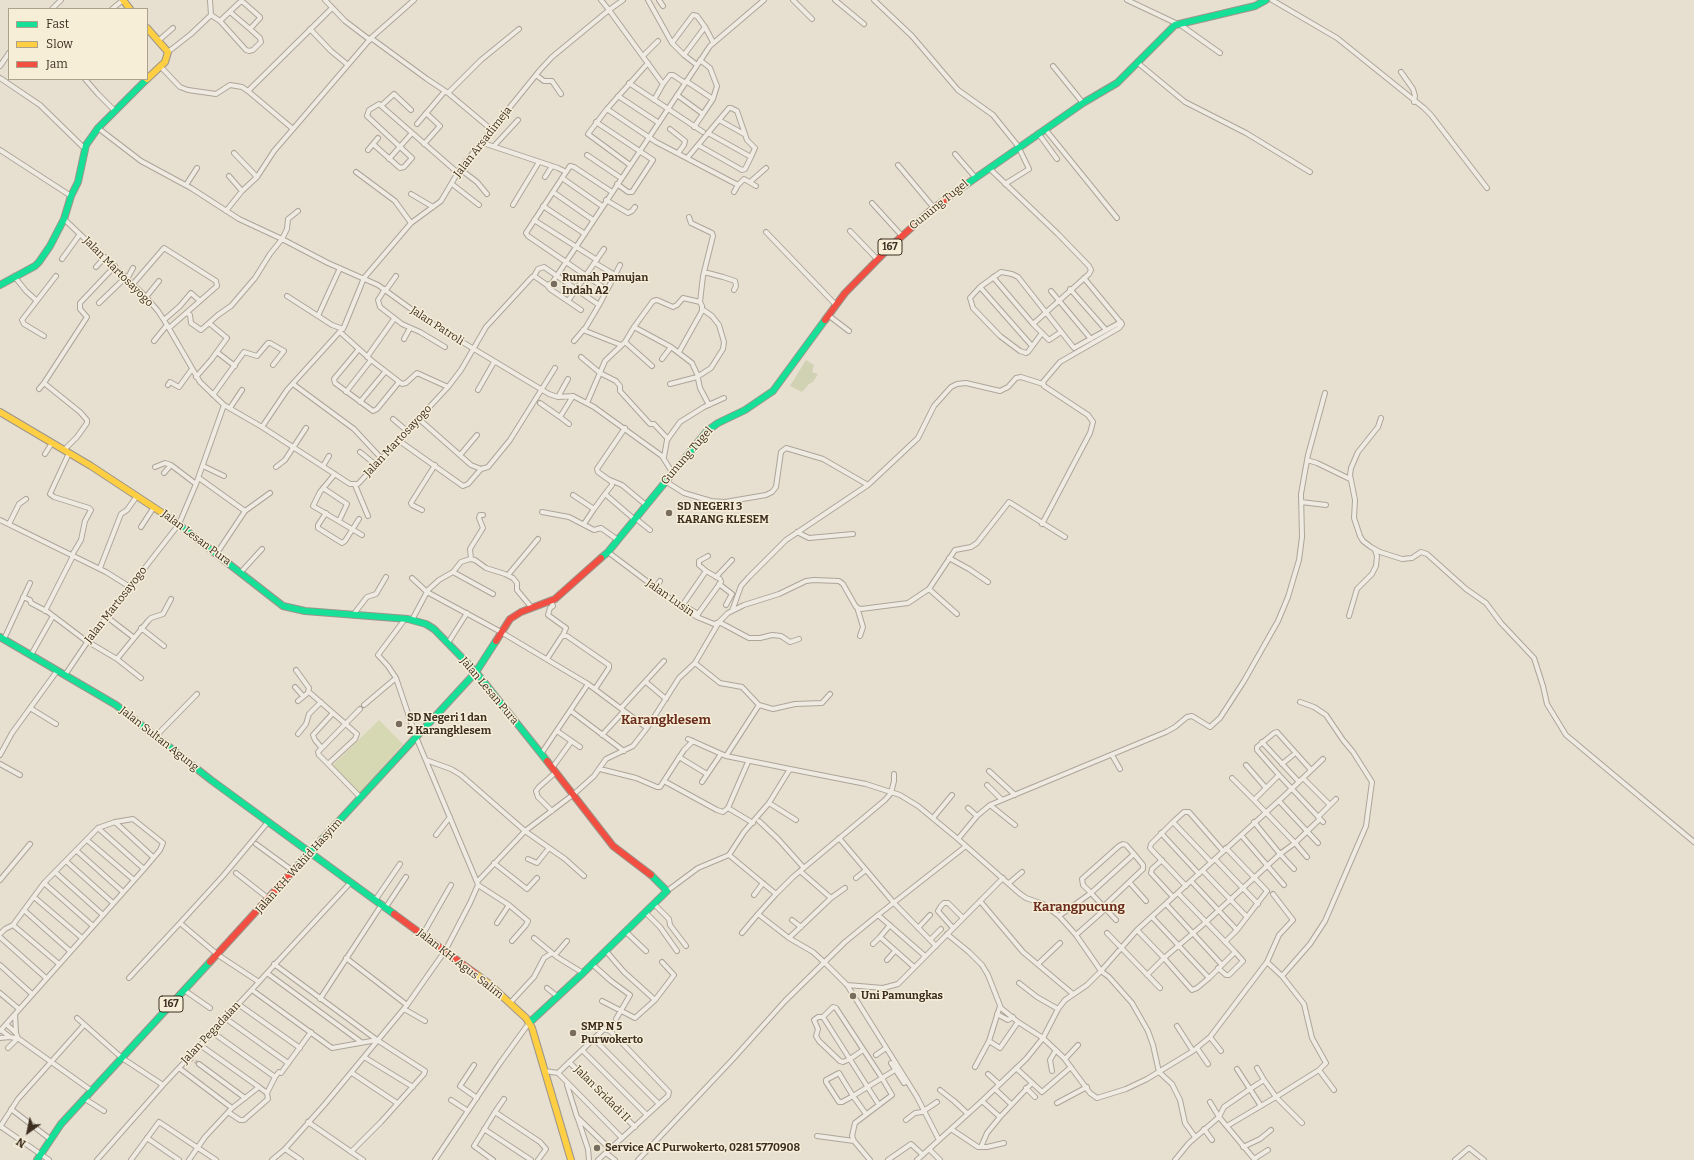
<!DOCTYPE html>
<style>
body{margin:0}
#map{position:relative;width:1694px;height:1160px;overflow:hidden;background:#e7e0d1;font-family:Bitter,serif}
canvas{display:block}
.legend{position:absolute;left:8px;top:8px;width:140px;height:72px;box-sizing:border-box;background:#f7eed8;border:1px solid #ada18e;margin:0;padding:5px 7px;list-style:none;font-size:12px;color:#3d2e20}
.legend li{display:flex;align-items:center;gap:8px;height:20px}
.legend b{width:20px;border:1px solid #ada18e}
.north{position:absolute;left:8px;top:1112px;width:40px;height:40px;-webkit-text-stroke:3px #f7eed8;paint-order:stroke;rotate:213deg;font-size:11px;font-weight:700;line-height:16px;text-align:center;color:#3d2e20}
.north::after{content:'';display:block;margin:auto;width:14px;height:18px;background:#3d2e20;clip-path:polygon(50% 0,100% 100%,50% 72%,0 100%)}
</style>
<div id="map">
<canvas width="1694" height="1160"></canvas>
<ul class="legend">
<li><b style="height:5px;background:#16e098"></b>Fast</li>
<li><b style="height:5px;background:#ffcf43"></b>Slow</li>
<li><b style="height:5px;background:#f24e42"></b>Jam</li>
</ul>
<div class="north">N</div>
</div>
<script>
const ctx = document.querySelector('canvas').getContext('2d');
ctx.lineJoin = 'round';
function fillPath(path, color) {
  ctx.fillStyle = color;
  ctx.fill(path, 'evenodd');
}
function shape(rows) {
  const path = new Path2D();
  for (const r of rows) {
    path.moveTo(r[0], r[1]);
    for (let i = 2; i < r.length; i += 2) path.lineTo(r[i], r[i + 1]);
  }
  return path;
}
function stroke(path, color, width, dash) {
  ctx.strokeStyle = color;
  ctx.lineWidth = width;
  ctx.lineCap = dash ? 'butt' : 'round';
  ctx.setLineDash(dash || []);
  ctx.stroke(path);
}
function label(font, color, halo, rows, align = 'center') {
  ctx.font = font + ' Bitter,serif';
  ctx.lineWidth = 3;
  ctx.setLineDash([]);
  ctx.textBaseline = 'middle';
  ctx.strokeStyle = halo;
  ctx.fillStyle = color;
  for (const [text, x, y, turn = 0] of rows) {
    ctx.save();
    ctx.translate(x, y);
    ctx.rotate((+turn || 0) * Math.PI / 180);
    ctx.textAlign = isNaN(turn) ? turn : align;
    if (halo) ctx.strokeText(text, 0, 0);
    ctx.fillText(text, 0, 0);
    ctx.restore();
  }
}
const green = shape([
 [379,720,403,744,359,794,333,765]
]);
const cemetery = shape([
 [806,360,814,365,812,372,818,374,813,382,809,384,802,392,790,386]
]);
const streetTunnel = shape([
 [190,1058,199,1064]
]);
const street = shape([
 [210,0,211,15],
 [325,0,345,21,370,40],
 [623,0,609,10,660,80,663,84,670,75,673,75,685,83],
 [648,0,672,43],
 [659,0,663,6],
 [793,0,812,19],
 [835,0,864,24],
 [874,0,912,36,958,90,993,115,1018,146,1029,169,1005,184],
 [1127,0,1182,26,1220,53],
 [1272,0,1337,38,1424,108,1431,115,1487,188],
 [52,9,61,0],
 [112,9,123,0],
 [230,12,250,29],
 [310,29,331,51,348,65],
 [371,38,427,79,448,93,492,130],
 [158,41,173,28],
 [168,52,191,34,211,15,220,21,246,50,249,51,253,50,261,42,260,38,250,29,260,18,260,17,243,2,240,2,220,21],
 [684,55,672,43,693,15,697,16,705,27,713,42],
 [643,56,658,41],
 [700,60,710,68,717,86,713,99,703,114],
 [1138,63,1185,102,1246,133,1310,172],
 [697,65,684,55,705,27],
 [0,66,9,53],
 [160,66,180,87,188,90,216,94,230,85,242,87,248,91,293,129,371,38,414,0],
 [1053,66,1083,103],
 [1401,72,1413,89,1415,96,1414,102],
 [536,75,544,81,552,81,561,94],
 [0,78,40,105,84,148],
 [85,79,98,94,115,111],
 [686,81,713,99],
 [629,83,703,132],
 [248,91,332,8],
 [448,93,481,60,519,29],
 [677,95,703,114,694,127],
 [618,96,659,123],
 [654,100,663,84],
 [382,105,394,94,411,110],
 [607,109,656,142,738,185,744,179,756,186],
 [719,120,744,134],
 [596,122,653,160,632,192,628,192,617,184],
 [417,124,445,91],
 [98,128,141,161,191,188,239,219,282,239,328,263,378,285,429,322,549,394,558,397,573,396,594,407,662,456,672,472],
 [670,129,685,141,684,145,678,153],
 [1045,129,1117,218],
 [1038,133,1057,159],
 [483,143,558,168,566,172],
 [373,144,378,138],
 [424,144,440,126,426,113],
 [698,145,742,170,745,169,751,157,708,133],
 [494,146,518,120],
 [0,150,71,196],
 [368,150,373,144,400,168,404,167,412,158,367,116,369,110,379,104,458,173],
 [234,153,257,177],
 [955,154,975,177],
 [587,155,621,178],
 [688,157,729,108,731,108,737,111,747,140,755,148,751,157],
 [389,159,412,133],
 [630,165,588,134,607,109,648,63],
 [898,165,934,208],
 [989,168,1058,234,1089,266,1091,270,1089,274,1033,324,993,277],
 [460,169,477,182,487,194],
 [356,172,395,201,411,223],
 [229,176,242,191],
 [545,177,552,166],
 [562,178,602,206],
 [750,182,766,168],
 [452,184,479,205],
 [186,185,197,168],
 [553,192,593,220],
 [734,192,738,185],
 [411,194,433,207],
 [606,200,628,213,632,211,635,207],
 [872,203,902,236],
 [513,205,539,162],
 [543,206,585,234],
 [226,211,242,191,257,177,274,151,293,129],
 [64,219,146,297,158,311,167,325,200,382,224,405,196,484,179,524,88,641,65,675],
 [534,220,597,260],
 [850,231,877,259],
 [766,232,835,304],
 [62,259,80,234],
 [96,267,105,257],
 [704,272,723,277,735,281,736,286,734,290],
 [615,275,620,265],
 [14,276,26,291,36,300],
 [534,276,538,269,544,267,599,305,615,275,595,263],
 [127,279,133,268],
 [133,284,164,248,216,281,217,286,169,328],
 [547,285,550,289,581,310],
 [980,287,1032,346],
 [385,289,378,300,380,307,402,324,420,332,445,347],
 [1070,289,1106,330],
 [386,290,396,276],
 [607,290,528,236,526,233,570,166,574,167,612,192],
 [1051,291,1091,339],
 [287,296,332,325,343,329],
 [146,297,159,281],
 [568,301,604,249],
 [99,303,126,277],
 [187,313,190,315,191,323,201,330,218,315,231,306,255,278,270,254,282,239,287,229,288,219,298,211],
 [828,315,849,331],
 [318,316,340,268],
 [164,320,180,306,191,293,200,301],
 [1033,324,1049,340,1061,332],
 [634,327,653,301,657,300,673,307,677,305,683,298,700,302],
 [583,330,621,345],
 [340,332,371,360,402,384,406,383,417,373,448,387],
 [1042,333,1028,352,1026,353,1020,351,1000,336,973,308,970,298,980,287,1001,272,1012,274,1018,277,1074,348,1121,322],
 [44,336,24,324,22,320,56,276],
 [404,339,410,328],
 [154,341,167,325],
 [574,341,586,327,599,305],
 [625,342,652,366],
 [359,349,334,379,335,383,373,411,377,409,399,382],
 [679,352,702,311,702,306,700,302,703,276,713,236,712,233,691,223,689,217],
 [218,353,235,366],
 [367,357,394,319],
 [581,357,600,373,616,381,620,386,620,391,650,424,654,424,668,439],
 [662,359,671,347],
 [196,377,211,360,227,338,209,323],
 [44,383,87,317,80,309,80,303,115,266],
 [293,384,354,429,381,458],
 [670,384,697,377,711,368,723,349,724,342,719,325,712,316,702,309],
 [168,385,170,382,179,387,192,369],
 [39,389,44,383,80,412,87,420,87,423,77,437,64,450],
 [478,390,494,362],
 [346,392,371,360],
 [213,395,244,352,257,356,268,343,270,343,284,351,273,365],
 [558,397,568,379],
 [360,402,385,372],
 [540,403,560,417,573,396],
 [587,403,605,361,625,342,634,327,671,347,692,363,697,374,700,388,709,405],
 [224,405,262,427,350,484,358,484,448,387,461,370,486,327,532,277,534,276,547,285,552,283,710,46,764,0],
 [230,408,242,390],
 [560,417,569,424],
 [1381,418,1378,427,1358,452,1351,468,1350,475,1355,500,1354,518,1360,536,1363,541,1371,547,1380,552,1402,559,1412,558,1421,552,1427,554,1466,589,1486,603,1501,623,1534,658,1543,686,1547,704,1566,735,1694,842],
 [393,419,406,430],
 [419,419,471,465,481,469,488,467,510,440,555,368],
 [262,427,287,390,344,327,364,278,411,223,441,201,460,169,540,70,552,57,609,10,601,0],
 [398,440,463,486,468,484,481,469],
 [360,452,376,465],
 [69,453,50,494,54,497,89,508,91,510,85,521,81,540,72,555],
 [45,454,52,443],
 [461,454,477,435],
 [664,457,667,440,680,422,704,407,724,398],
 [1307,460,1317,463,1350,479],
 [203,466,224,476],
 [323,466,329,456],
 [155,467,165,463,171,465],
 [276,467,285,460,306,428],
 [164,473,171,465,196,484],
 [335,474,320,492,313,506,362,535],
 [199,478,245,511,270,493],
 [610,480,622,485,646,505],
 [665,481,684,493,711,501,725,502,766,495,772,492,776,487,781,452,786,448,823,459,868,485],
 [355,485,368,516],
 [323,488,347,504,339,521],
 [605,494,612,485,612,482,598,472,597,469,625,428],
 [573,495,594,509,605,494,634,519],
 [1301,502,1326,505],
 [422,510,412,505,411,503,435,465],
 [542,512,569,517,594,530,601,528,618,540],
 [326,513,318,525,318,528,342,543,345,541,359,519],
 [635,518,650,530],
 [0,520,106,572,130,587],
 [9,524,19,504,26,499],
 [584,524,594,509],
 [1042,524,1090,433,1093,422,1088,415,1044,386,1043,382,1060,362,1119,328,1122,324,1084,278],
 [141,527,154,507],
 [797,532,809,538,853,534],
 [608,552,681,607,697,617,714,624,719,622,728,613,744,605,779,594,806,581,814,580,839,581,843,584,856,607,861,609,908,603,929,589,955,550,971,547,977,543,1009,502,1065,537],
 [217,553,245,511],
 [949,558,969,569,988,582],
 [471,559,470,549,483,528,479,518,480,515,483,515],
 [100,568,121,514,127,510,137,496],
 [241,572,262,549],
 [453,572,493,594],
 [508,575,538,539],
 [716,577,732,560],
 [412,578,427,592,501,632,588,684,647,728],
 [719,584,732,594,726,605],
 [655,588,660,581],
 [929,589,957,614],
 [23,597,30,600,31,603,48,612,85,640,117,659,141,678],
 [551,601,553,606,550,608,548,615,566,628,563,635],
 [857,607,863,627,860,636],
 [45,611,73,556],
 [732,611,741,586,749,577,786,540,868,485,900,455,918,438,934,406,951,387,957,384,966,383,1000,391,1008,387,1016,378,1021,377,1043,384],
 [698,614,721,582,720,579,706,571],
 [353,615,367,597,376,594,386,577],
 [1349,616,1357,589,1372,574,1376,566,1377,556,1375,550],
 [107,617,133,637],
 [697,617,698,614,685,606,684,603,706,571,699,565,699,561,708,556],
 [405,619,378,655,388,666,396,678,416,737,477,882],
 [412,620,428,590,439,580,453,572,461,562,470,559,475,560,486,568,505,574,513,578,517,583,517,590,532,608],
 [141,628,164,646],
 [4,639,30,583],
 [448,643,467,613],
 [31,655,53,616],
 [117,659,148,621,151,618,163,614,171,599],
 [547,659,562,636,567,636,609,665,609,668,595,689],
 [695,663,720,683,742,687,759,705,773,709,795,704,822,703,830,694],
 [296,670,309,688,308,692],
 [646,682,666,699],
 [295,687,303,696],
 [298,701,309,692,357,734,355,739,328,764,361,798],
 [364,705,396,678],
 [30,708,56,724],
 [621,708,664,661],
 [571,711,624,751],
 [557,731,580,747],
 [298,734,306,724,309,714,321,702],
 [602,735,624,711],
 [156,736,197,694],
 [688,739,726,756,790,769],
 [1262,742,1299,782],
 [321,747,315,740,313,735,333,713],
 [541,754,588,684],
 [0,755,12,733,57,671],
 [1112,755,1120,769],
 [726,756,759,705],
 [679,757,707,774],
 [426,760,451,769,461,775,525,831,565,859,584,876],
 [0,764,20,775],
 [328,764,319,755,318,752,360,709],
 [1282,764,1293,755],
 [1246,765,1266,788],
 [552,768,571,742],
 [600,769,636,778,657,787,660,787,684,750,693,741],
 [1311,770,1277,732,1274,733,1257,747,1257,750,1279,775,1323,822],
 [989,771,1015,795],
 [1232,778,1254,800,1279,775],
 [1303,778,1330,805],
 [664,781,717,810,723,812,728,808,748,762],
 [702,782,721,754],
 [987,785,1002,800],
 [1254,800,1295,843,1280,854,1294,869],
 [1279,801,1318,843],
 [769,803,796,820],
 [990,805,1166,732,1175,727,1187,717,1192,716,1210,727,1220,718,1244,681,1278,621,1288,597,1299,560,1302,537,1301,494,1304,477,1308,455,1325,393],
 [728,808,753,823],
 [968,808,977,816],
 [552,811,538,797,536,791,539,787,556,772],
 [1318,817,1336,799],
 [933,818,952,795],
 [759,821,778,839,804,868],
 [115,822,153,857],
 [1173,822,1211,862],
 [98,828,144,869],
 [1161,833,1199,874],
 [436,835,450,817],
 [1241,835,1284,885],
 [839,838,894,903,936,946],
 [958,839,977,816,990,805,1015,825],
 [87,840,134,880],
 [256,844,293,871],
 [77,851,123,892],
 [729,855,744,832,769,803,790,769,866,784,900,795,918,806,958,839,1019,893,1026,898,1043,904,1059,916,1076,935,1101,971,1137,930,1283,797,1323,759],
 [1307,857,1295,843,1320,819],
 [528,859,537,863,549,848],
 [1215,859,1258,904],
 [1162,860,1152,869,1151,873,1173,897],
 [66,861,113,903],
 [494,863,527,889,537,878],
 [800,871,831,898,845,888],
 [1203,871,1247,917],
 [55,872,103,915],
 [236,873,268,898],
 [856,878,866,870],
 [0,880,30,844],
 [1191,881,1237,930],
 [44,883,93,926],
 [1009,883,1022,872],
 [1130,883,1146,901],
 [478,885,509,905,528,921,526,925,512,941],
 [1186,886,1150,848,1151,844,1173,822,1184,812,1189,812,1223,851],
 [667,891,698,868,729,855,776,894,758,914,789,938,813,952,825,963,847,985,917,1097,939,1140,917,1160],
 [776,894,793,877,885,800,891,793,894,781,894,774],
 [754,895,763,883],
 [34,897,82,938],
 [376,899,400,864],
 [980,901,1023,952,1073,994],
 [654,904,669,919,670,925,686,946],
 [1166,904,1222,965],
 [1104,906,1143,869,1143,865,1134,854,1091,893,1116,920],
 [386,907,406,877],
 [25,911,70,951],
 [646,913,660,927,677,951],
 [1059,916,1091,893,1083,885,1082,879,1119,846,1123,844,1126,845,1134,854],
 [1152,917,1209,978],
 [792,920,801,927],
 [180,923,223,876,268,822],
 [497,923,509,905],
 [13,925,59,964],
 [890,925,880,937,914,967],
 [918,928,930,915],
 [953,928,938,911,941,906,944,903,948,903,963,918],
 [1137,930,1164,958,1192,990,1197,988,1209,978,1235,952,1178,893],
 [626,932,646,951],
 [742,933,758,914],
 [1107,933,1160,988],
 [0,934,5,929,13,925,44,883,98,828,115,822,133,819,163,843,160,850,144,869,0,1031],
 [423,934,451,885],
 [947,934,969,952,982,965,988,975,1001,1008,1018,1022,1043,1038,1058,1009,1065,1000,1087,985,1101,971,1109,977,1132,1003,1148,1031,1153,1045,1159,1072,1172,1084,1180,1100,1185,1123,1195,1137],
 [1076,935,1102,912],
 [0,937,46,978],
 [534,938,557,957,583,973],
 [789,938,831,898],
 [930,940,941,929],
 [1225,942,1237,930,1267,891,1226,848],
 [873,944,880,937],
 [555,955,567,941],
 [925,956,878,915,966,846],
 [346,958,407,1005],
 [887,960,895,951],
 [1267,962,1279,935,1293,920,1273,894],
 [274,964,377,1040,425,1071,424,1074,381,1122,351,1152],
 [592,964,611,981,630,995,616,1019],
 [1038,964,1060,943],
 [0,965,32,994],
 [1218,968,1226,975,1229,975,1243,961,1235,952],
 [267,973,351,882],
 [1147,975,1164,958,1206,922,1280,854,1254,822],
 [1282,976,1310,944,1325,921,1366,826,1372,782,1353,752,1343,740,1326,715,1314,707,1300,702],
 [259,982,267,973,361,1042],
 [1019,983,1037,997,1058,1009],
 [847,985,883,988,898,984,1003,878],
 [547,988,558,997],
 [184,990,210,1008],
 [252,990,332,1048,377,1040],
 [0,993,19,1009],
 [320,999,382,904],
 [655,1000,674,975,662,962],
 [602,1001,635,1018,655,1000,624,972,606,951],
 [510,1003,534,977,544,958,552,953],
 [238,1004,300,1048],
 [1000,1006,989,1041,1000,1048,1018,1022],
 [404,1009,425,1021],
 [15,1014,16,1033],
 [997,1014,1008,1020,1013,1017],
 [823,1017,879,1105],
 [77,1018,122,1058,163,1085,259,982,218,955,180,923,129,978],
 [225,1018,288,1063],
 [6,1024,16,1033,18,1038],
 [1177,1026,1193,1051],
 [604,1029,610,1031,626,1047,669,1092,668,1096,659,1104,622,1138,558,1073,604,1029],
 [1,1030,10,1037,19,1039,92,1091],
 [212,1032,275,1077],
 [1210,1037,1221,1051],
 [0,1038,10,1037],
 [594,1039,659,1104],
 [200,1045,259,1087],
 [8,1048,18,1038],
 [1197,1048,1208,1064],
 [582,1050,647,1115],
 [863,1050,850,1059,843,1062,840,1061,819,1041,816,1036,818,1029,814,1020,818,1017,823,1017,833,1007,836,1008,882,1078,892,1095,855,1123,852,1136,854,1141,870,1160],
 [876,1055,886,1048],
 [364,1057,413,1087],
 [1065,1059,1078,1045],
 [569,1062,635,1127],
 [891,1063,904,1083],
 [199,1064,245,1098],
 [474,1065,460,1086,477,1098],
 [975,1067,989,1041],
 [179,1068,232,1108],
 [1016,1068,1042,1092,1071,1067],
 [1257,1068,1264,1080],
 [1237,1069,1261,1106],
 [1319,1070,1334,1090],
 [545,1071,558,1073],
 [1052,1071,1050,1060,1056,1050],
 [352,1073,397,1103],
 [988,1074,999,1084],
 [567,1085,577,1117,610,1149],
 [1026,1088,1035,1097],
 [995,1089,1011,1104],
 [940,1090,954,1101,968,1114],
 [85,1099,104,1111],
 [451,1100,468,1111],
 [982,1101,1000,1117],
 [1210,1102,1219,1117,1255,1160],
 [1057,1103,1087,1087],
 [11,1109,50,1139],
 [228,1112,240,1120,244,1120,268,1099,267,1093],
 [495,1112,504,1099],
 [866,1114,853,1096,845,1083,839,1073,826,1080,826,1082,839,1102,842,1102,853,1096,895,1070],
 [578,1119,588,1149,589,1160],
 [906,1120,915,1113,922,1112,937,1102],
 [308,1122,363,1160],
 [0,1126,49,1160],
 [1227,1126,1276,1097,1302,1123],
 [0,1127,18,1099,84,1025],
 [484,1129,531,1160],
 [951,1129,978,1147,987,1147,1004,1143],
 [1204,1129,1212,1140],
 [817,1136,854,1141],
 [147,1138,179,1160],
 [939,1140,982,1101,1026,1059,1043,1038,1064,1058,1090,1093,1097,1098,1126,1089,1147,1079,1193,1051,1210,1037,1267,962,1282,976,1304,1004,1312,1038,1326,1063,1319,1070,1276,1097,1264,1080,1250,1089,1224,1107,1219,1117,1189,1143,1175,1160],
 [981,1147,987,1133,1000,1117,1032,1083],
 [1243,1147,1260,1139,1271,1130],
 [285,1149,301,1160],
 [929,1149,940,1160],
 [606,1153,615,1160],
 [1254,1159,1268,1150],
 [97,1160,163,1085],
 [131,1160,159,1122,216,1160],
 [189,1160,205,1137,232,1108,259,1087,267,1093,275,1077,279,1072,281,1073,311,1032],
 [272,1160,285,1149,325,1104,407,1005,445,951,470,903,478,885,477,882,525,831,574,794,594,776,606,759,633,746,647,728,679,678,695,663,719,622,749,638,760,638,772,635,781,636,790,642,799,639],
 [435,1160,500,1063,529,1023],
 [493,1160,474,1146,495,1112,540,1142,546,1149,538,1160],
 [598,1160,622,1138],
 [638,1160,733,1059,785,1001,845,942,878,915],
 [888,1160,911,1144,923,1155],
 [1455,1160,1469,1148,1484,1160]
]);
const fast = shape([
 [954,193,1083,103,1117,83,1175,25,1255,6,1266,0],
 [0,285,35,266,39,262,50,246,64,219,71,196,78,182,86,145,98,128,147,79],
 [170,518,283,606,305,611,408,619,426,624,434,629,476,672,547,761],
 [601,558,608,552,707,431,718,423,745,410,773,391,825,320],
 [0,637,116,705,211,780,394,914],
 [292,872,476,672,496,641],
 [529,1023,583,973,667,891,651,875],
 [37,1160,61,1124,210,962]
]);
const slow = shape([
 [123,0,130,9],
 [147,28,168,52,165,62,147,79],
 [0,412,91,466,170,518],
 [476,974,488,983,526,1018,532,1028,571,1160]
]);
const jam = shape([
 [825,320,845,293,891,246,929,212,954,193],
 [496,641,510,619,521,612,555,599,601,558],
 [547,761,613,846,651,875],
 [394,914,476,974],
 [210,962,292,872]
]);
const markers = [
 [554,284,4,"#786c5e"],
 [669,513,4,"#786c5e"],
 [399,724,4,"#786c5e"],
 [853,996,4,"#786c5e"],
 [573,1033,4,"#786c5e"],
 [597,1148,4,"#786c5e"]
];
const shields = [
 [890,247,24],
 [171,1004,24]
];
const shieldNames = [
 ["167",890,247],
 ["167",171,1004]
];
const streetNames = [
 ["Jalan Arsadimeja",483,142,-52],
 ["Gunung Tugel",939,205,-39],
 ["Jalan Martosayogo",118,272,45],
 ["Jalan Patroli",437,326,33],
 ["Jalan Martosayogo",398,441,-47],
 ["Gunung Tugel",687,456,-49],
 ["Jalan Lesan Pura",196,538,37],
 ["Jalan Lusin",670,598,35],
 ["Jalan Martosayogo",116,605,-52],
 ["Jalan Lesan Pura",489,691,50],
 ["Jalan Sultan Agung",159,739,38],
 ["Jalan KH. Wahid Hasyim",299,866,-48],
 ["Jalan KH. Agus Salim",460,964,38],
 ["Jalan Pegadaian",211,1033,-47],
 ["Jalan Sridadi II",602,1094,45]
];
const poiNames = [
 ["Rumah Pamujan",562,278],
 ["Indah A2",562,291],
 ["SD NEGERI 3",677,507],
 ["KARANG KLESEM",677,520],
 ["SD Negeri 1 dan",407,718],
 ["2 Karangklesem",407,731],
 ["Uni Pamungkas",861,996],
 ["SMP N 5",581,1027],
 ["Purwokerto",581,1040],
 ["Service AC Purwokerto, 0281 5770908",605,1148]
];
const quarterNames = [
 ["Karangklesem",666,720],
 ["Karangpucung",1079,907]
];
fillPath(green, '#d6d7b3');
fillPath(cemetery, '#d1d1b3');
stroke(streetTunnel, '#c5bcae', 4, [4, 2]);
stroke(street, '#ada599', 6);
stroke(fast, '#9c958a', 8);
stroke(slow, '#9c958a', 8);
stroke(jam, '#9c958a', 8);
stroke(street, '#efebe3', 4);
stroke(fast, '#16e098', 6);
stroke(slow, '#ffcf43', 6);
stroke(jam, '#f24e42', 6);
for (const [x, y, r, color] of markers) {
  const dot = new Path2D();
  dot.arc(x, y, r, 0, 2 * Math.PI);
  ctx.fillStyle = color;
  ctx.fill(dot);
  stroke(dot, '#f7eed8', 1.5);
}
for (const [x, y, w] of shields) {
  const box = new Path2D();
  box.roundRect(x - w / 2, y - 8, w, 16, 3);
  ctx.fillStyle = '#f7eed8';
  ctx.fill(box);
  stroke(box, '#3d2e20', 1);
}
label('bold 10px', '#3d2e20', null, shieldNames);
label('11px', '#3d2e20', '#f7eed8', streetNames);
label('bold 11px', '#3d2e20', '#f7eed8', poiNames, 'left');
label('bold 13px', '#6b2e1e', '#f7eed8', quarterNames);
</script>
